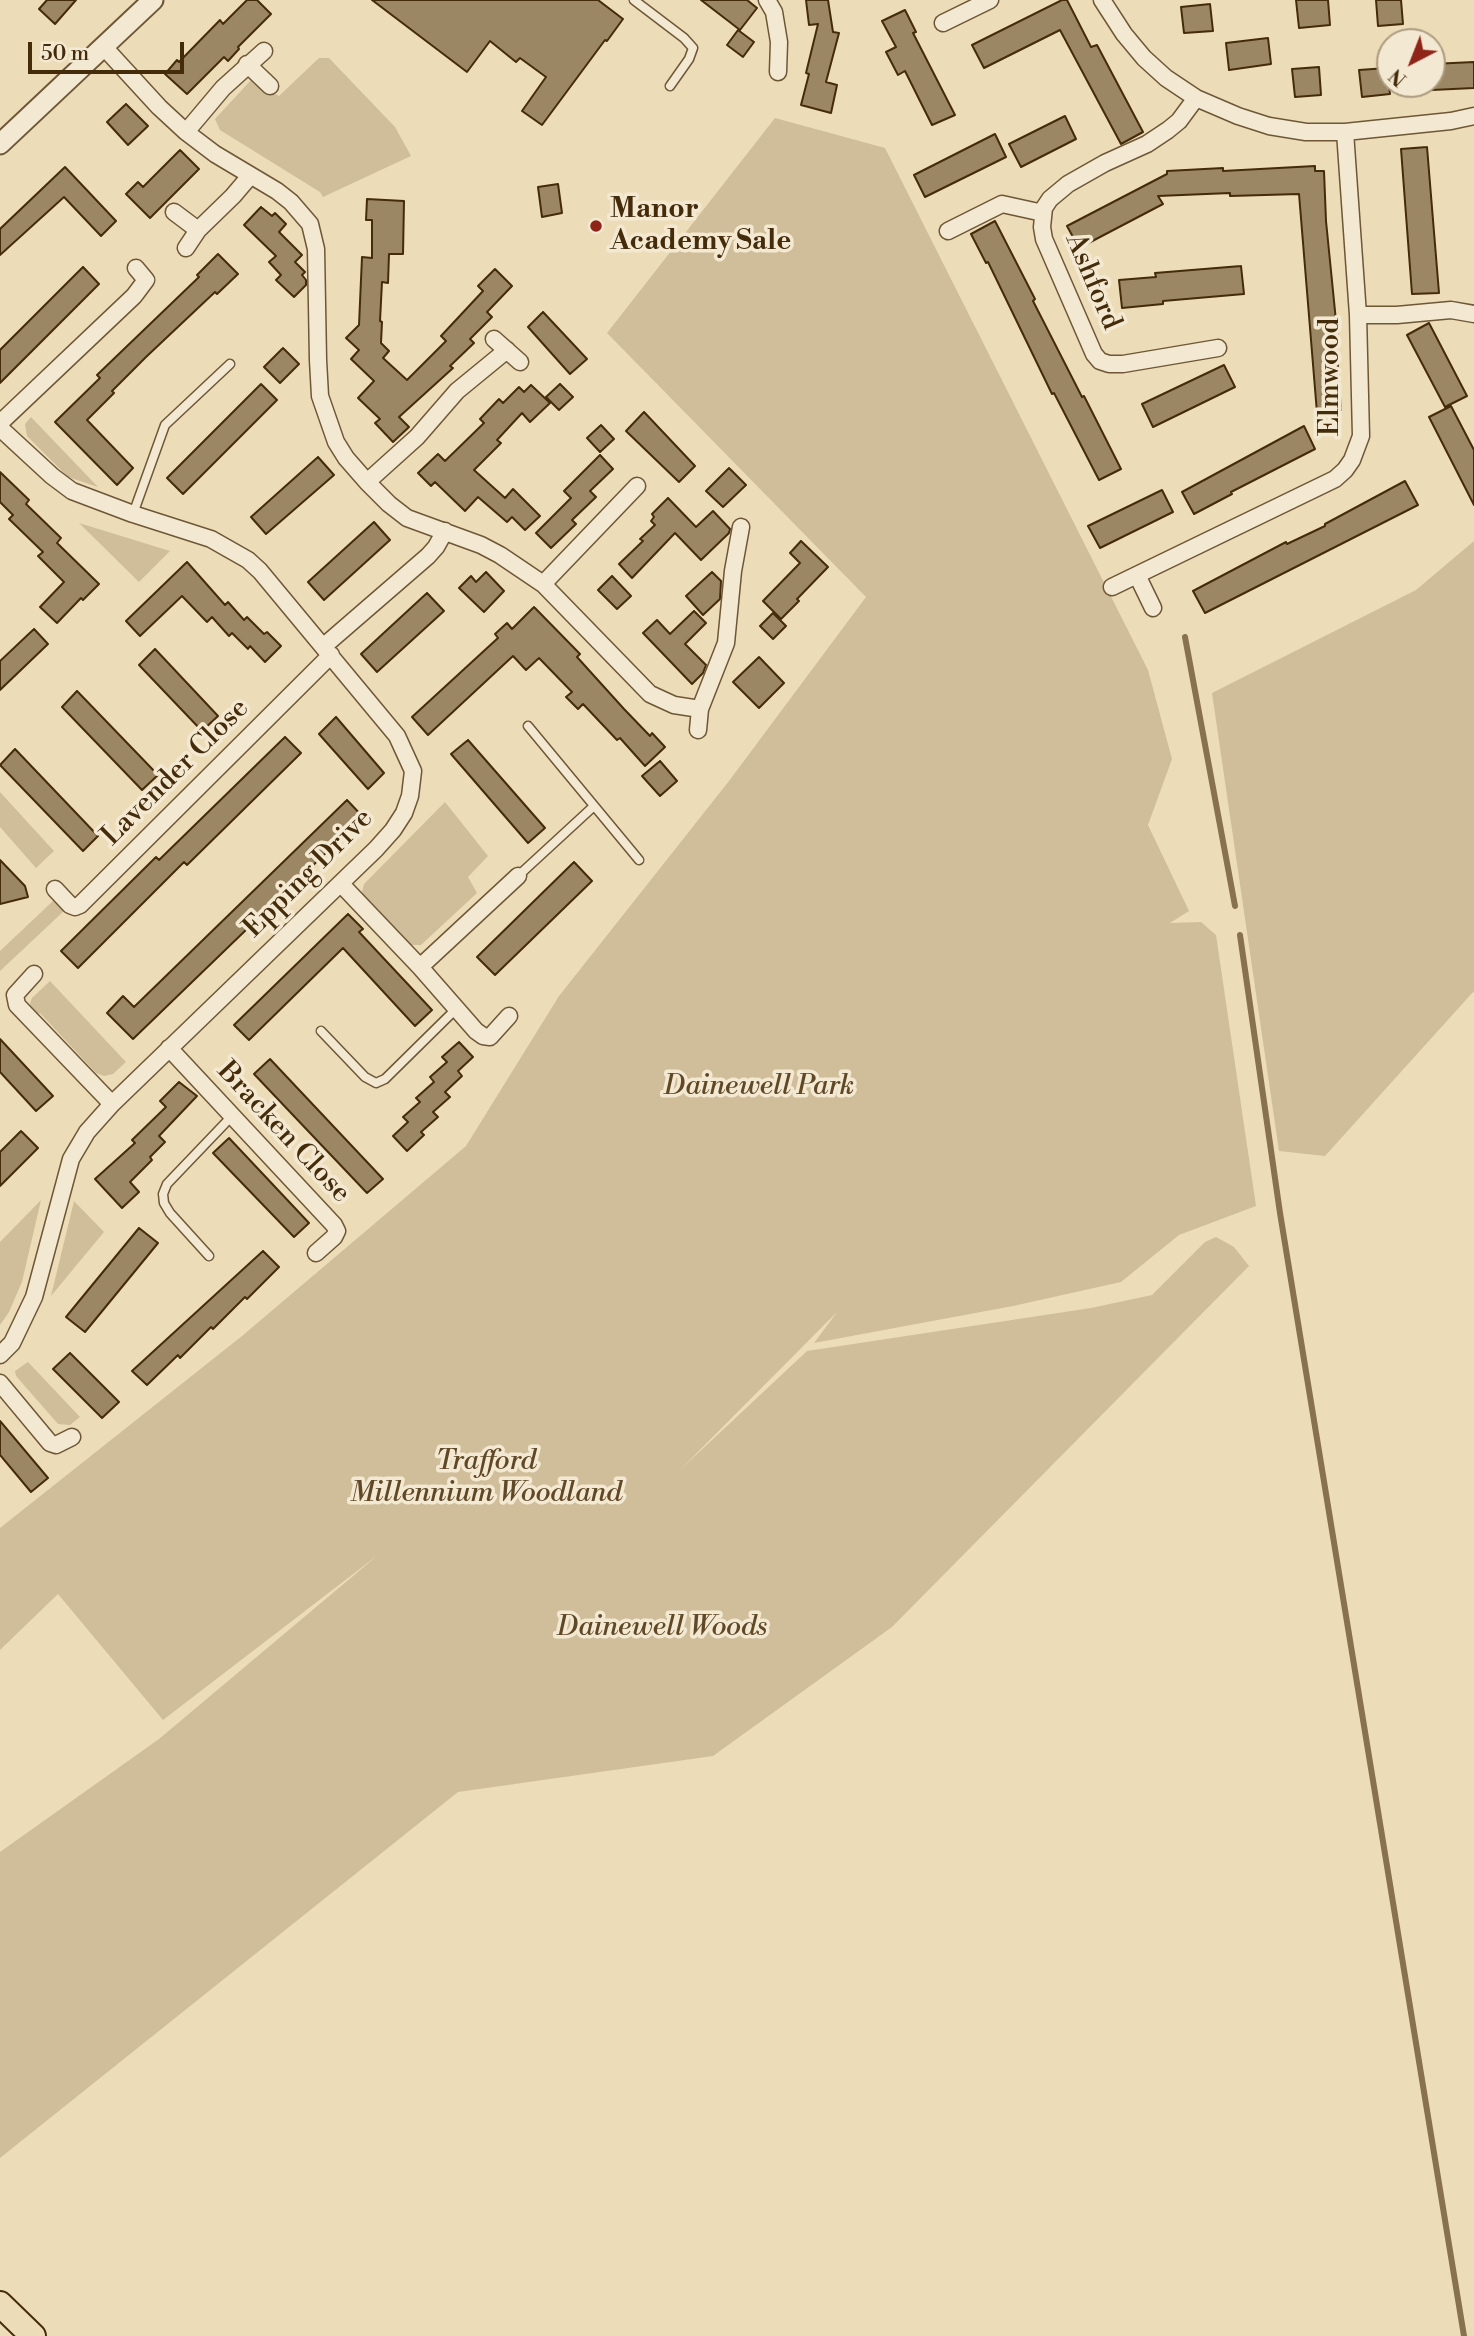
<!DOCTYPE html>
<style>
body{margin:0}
#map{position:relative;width:1474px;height:2336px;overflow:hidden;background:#eddcb8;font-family:"Libre Bodoni",serif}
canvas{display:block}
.north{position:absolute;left:1376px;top:28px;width:70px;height:70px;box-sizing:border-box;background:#f3e8d1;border:2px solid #ad9c81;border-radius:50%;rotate:222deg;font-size:19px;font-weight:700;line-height:28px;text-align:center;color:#442b0a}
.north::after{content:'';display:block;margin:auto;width:24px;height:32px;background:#8f2418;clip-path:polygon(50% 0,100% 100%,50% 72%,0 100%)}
.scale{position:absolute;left:28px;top:42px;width:156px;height:32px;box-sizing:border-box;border:4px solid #442b0a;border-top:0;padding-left:9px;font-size:21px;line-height:24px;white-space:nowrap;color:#442b0a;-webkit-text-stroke:5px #f3e8d1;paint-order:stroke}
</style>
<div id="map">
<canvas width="1474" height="2336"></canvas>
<div class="north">N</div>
<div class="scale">50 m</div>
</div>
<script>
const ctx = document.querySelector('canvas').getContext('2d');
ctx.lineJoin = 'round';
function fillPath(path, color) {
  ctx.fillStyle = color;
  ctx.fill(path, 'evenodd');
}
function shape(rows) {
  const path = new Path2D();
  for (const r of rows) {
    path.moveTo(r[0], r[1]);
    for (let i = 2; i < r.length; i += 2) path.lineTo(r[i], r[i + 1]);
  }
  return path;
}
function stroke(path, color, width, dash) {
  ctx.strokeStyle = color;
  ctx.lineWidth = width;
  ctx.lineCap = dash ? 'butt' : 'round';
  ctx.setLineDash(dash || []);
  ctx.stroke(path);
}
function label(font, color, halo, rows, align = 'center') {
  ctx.font = font + ' "Libre Bodoni",serif';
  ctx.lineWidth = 7;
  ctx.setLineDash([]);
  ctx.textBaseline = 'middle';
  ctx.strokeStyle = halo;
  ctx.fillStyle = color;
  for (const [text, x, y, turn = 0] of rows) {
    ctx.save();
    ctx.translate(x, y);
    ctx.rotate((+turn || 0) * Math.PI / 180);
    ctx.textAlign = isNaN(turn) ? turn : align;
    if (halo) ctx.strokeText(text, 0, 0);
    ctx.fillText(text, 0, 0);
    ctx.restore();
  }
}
const green = shape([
 [319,58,329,58,395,127,411,156,323,197,320,192,220,130,215,119,251,80,279,96],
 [775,118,885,148,1148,670,1172,759,1148,825,1189,911,1170,923,1201,922,1216,935,1256,1206,1179,1235,1121,1282,1013,1306,814,1343,837,1312,681,1469,807,1351,1091,1308,1152,1295,1205,1242,1216,1237,1234,1247,1249,1266,892,1627,713,1756,458,1792,0,2158,0,1852,159,1739,378,1555,163,1720,58,1594,0,1650,0,1528,242,1336,466,1146,559,996,729,781,866,597,607,333],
 [31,417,98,487,68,477,27,436,25,424],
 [79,523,170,551,139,582],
 [1474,541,1474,991,1325,1156,1279,1151,1212,693,1416,590],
 [0,792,54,851,36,868,0,827],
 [445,802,488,856,468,877,477,893,421,945,409,945,366,899,362,892,364,884],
 [55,899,65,910,0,971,0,951],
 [50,981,126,1062,113,1074,104,1076,96,1073,40,1013,36,1016,31,1010,30,1003,32,998],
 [41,1200,22,1282,9,1312,0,1325,0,1242],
 [74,1201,104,1232,51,1296],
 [28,1362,80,1417,70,1425,58,1424,16,1376,15,1371]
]);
const stream = shape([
 [1185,637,1235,906],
 [1240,935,1280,1213,1464,2336]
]);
const building = shape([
 [47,0,76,0,55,24,39,9,47,0],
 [247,0,257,0,271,14,238,47,239,49,228,61,224,57,187,94,165,74,177,60,179,62,220,20,223,24,247,0],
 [372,0,598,0,623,19,607,41,605,40,542,125,522,111,546,77,520,58,516,62,490,41,467,72,372,0],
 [701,0,747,0,757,8,740,30,701,0],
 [806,0,828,0,833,32,839,33,826,82,837,85,831,113,801,105,809,74,806,73,818,24,809,25,806,0],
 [1062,0,1067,0,1091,47,1097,45,1143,132,1121,144,1060,30,984,68,972,45,1062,0],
 [1296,0,1328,0,1330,25,1299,28,1296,0],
 [1376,0,1401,0,1403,24,1378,26,1376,0],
 [1210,4,1213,31,1184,33,1181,7,1210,4],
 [905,10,916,32,913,33,955,115,932,125,905,71,898,75,886,52,896,47,882,21,905,10],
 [738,30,754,42,743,57,727,45,738,30],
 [1268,38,1271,64,1229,70,1226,43,1268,38],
 [1474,62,1474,88,1432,90,1432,64,1474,62],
 [1319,67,1321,95,1295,97,1292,69,1319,67],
 [1387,68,1390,94,1362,97,1359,70,1387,68],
 [126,104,148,126,128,145,107,122,126,104],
 [1065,116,1076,139,1021,167,1009,144,1065,116],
 [995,134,1006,157,925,197,914,175,995,134],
 [1427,147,1439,293,1412,294,1401,149,1427,147],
 [180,150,199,169,150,218,126,194,138,182,143,187,180,150],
 [1315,166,1315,171,1324,171,1326,221,1338,341,1336,341,1341,410,1317,413,1299,194,1230,196,1230,193,1158,196,1163,204,1079,248,1067,226,1167,174,1167,171,1223,168,1223,171,1315,166],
 [65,167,116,221,101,236,64,197,0,255,0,229,65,167],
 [558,184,562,213,542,217,538,187,558,184],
 [367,199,404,201,403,254,389,254,388,283,382,282,380,321,382,322,381,343,389,351,383,358,407,380,446,341,441,336,483,291,478,286,495,269,512,286,487,312,492,317,470,339,474,343,450,366,453,368,399,417,409,427,393,442,375,423,380,419,358,398,374,381,351,359,359,350,346,338,359,325,362,257,372,258,372,220,366,220,367,199],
 [261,207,272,216,275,213,286,224,279,232,302,255,295,262,305,272,302,275,306,280,306,285,294,297,276,280,281,275,269,262,276,256,244,225,261,207],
 [995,221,1035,299,1033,301,1082,397,1084,396,1121,469,1099,480,1054,393,1052,394,988,262,986,263,971,234,995,221],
 [218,254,238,274,217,294,215,292,146,357,112,391,114,393,87,420,133,468,117,485,55,422,100,378,97,375,199,277,197,275,218,254],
 [1241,266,1244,294,1163,301,1163,304,1122,308,1119,280,1156,277,1155,273,1241,266],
 [83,267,99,284,0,383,0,350,83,267],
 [543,312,587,359,570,374,528,327,543,312],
 [1429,323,1467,396,1445,407,1407,335,1429,323],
 [283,348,299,364,280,383,264,367,283,348],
 [1224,365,1235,387,1153,427,1142,404,1224,365],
 [261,384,277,400,183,494,167,478,261,384],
 [560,384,573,397,559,410,546,397,560,384],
 [531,385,550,403,530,422,522,413,497,440,501,443,474,470,505,498,513,489,540,516,525,530,512,517,507,522,478,497,465,511,435,482,431,486,418,473,438,454,445,461,484,423,480,419,499,399,503,403,519,387,524,392,531,385],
 [1451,406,1474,450,1474,505,1429,417,1451,406],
 [644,412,695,466,679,482,626,431,644,412],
 [601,425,614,439,600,452,587,438,601,425],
 [1304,426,1315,449,1231,492,1232,494,1194,514,1182,492,1304,426],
 [600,455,613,469,590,491,596,497,572,520,576,524,551,548,536,533,571,498,564,491,600,455],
 [318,457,334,475,266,534,251,517,318,457],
 [729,468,746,485,723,507,706,491,729,468],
 [0,472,29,500,26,504,61,538,57,543,99,584,83,600,81,598,57,623,40,607,64,582,38,556,43,552,9,519,13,515,0,502,0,472],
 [1405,481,1418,505,1205,613,1193,591,1286,542,1287,544,1325,526,1325,524,1405,481],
 [1162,490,1173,512,1100,548,1088,526,1162,490],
 [668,498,696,527,713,511,730,529,729,533,701,560,675,533,632,578,619,564,643,541,640,539,655,525,651,521,654,517,652,514,668,498],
 [374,522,390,540,324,600,308,582,374,522],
 [801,541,828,567,797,599,799,601,781,619,763,601,800,563,790,553,801,541],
 [187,562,225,605,228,602,244,620,247,617,264,634,267,632,281,646,265,662,250,646,248,649,232,633,229,636,212,617,207,622,182,596,140,636,126,621,187,562],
 [486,572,504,591,484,612,459,588,471,576,476,582,486,572],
 [712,572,721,581,720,599,703,615,686,596,712,572],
 [612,576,631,596,617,609,598,590,612,576],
 [427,593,444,611,377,672,361,654,427,593],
 [534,607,580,654,577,657,624,709,650,736,652,733,665,747,645,766,620,738,617,740,583,704,578,709,566,697,572,692,539,658,526,670,513,656,428,735,412,717,498,638,495,634,507,623,512,629,534,607],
 [694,611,706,623,685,644,706,665,703,673,692,684,643,633,657,620,670,634,694,611],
 [773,613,786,626,773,639,760,626,773,613],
 [34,629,48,644,0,690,0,661,34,629],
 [155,649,218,716,202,731,139,665,155,649],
 [759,657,784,683,759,708,733,682,759,657],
 [77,691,158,775,142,790,62,707,77,691],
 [336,717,384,773,368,789,319,734,336,717],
 [285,737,301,753,187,865,184,862,78,968,61,951,156,857,159,860,285,737],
 [468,740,545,828,528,843,451,754,468,740],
 [15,749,98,836,83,851,0,765,15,749],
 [660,761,677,781,660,796,642,776,660,761],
 [347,800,363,817,133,1039,107,1013,123,996,134,1007,347,800],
 [0,860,25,886,28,897,0,904,0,860],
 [574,862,592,881,495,975,477,957,574,862],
 [348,914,363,929,359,932,432,1010,415,1026,343,948,249,1040,234,1025,348,914],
 [0,1039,53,1096,36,1111,0,1072,0,1039],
 [459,1042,473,1057,458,1071,462,1076,445,1092,450,1097,433,1112,438,1117,421,1132,424,1135,407,1151,393,1136,408,1122,403,1117,420,1102,416,1098,434,1082,430,1077,447,1062,442,1057,459,1042],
 [270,1059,383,1179,367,1193,254,1074,270,1059],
 [179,1082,197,1096,159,1136,165,1142,150,1157,152,1160,130,1182,139,1192,122,1208,95,1179,135,1143,132,1140,166,1107,160,1101,179,1082],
 [21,1131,38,1148,0,1186,0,1152,21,1131],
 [229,1138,309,1223,294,1237,213,1153,229,1138],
 [139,1228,158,1243,85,1332,66,1317,139,1228],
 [263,1251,279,1267,247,1299,245,1297,213,1329,211,1327,180,1358,178,1355,147,1385,132,1371,263,1251],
 [70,1353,119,1402,102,1418,53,1369,70,1353],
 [0,1421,48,1478,31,1492,0,1455,0,1421]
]);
const service = shape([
 [634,0,684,38,693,48,689,59,670,86],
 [133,514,165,425,230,364],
 [528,726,639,860],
 [518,876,594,806],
 [321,1031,365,1077,376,1083,385,1079,456,1009],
 [209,1256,170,1213,164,1203,163,1194,167,1184,232,1116]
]);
const minor = shape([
 [767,0,774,12,779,42,778,72],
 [1102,0,1124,34,1144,58,1166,78,1196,98,1238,116,1269,126,1306,132,1345,132,1451,121,1474,116],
 [943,23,990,0],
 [103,46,159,107,186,132,215,154,277,191,291,202,310,224,316,249,318,360,320,396,336,442,346,458,367,482,389,504,407,518,481,545,500,555,543,584,650,694,674,705,700,709],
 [247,64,270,86],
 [1196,98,1179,121,1168,130,1147,144,1105,163,1068,184,1050,199,1044,208,1042,227,1044,239,1094,354,1100,361,1109,364,1123,364,1218,348],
 [186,132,223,88,264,51],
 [174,212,198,230],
 [948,231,1002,204,1043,213],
 [186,248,198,230,233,196,250,176],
 [1358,315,1397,315,1451,310,1474,314],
 [494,339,520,362],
 [0,423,134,296,146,280,136,268],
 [0,428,52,476,72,491,133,514,211,539,248,560,260,571,397,736,413,771,410,796,404,813,393,830,376,849,112,1104,87,1132,71,1159,34,1297,12,1343,0,1355],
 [367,482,417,437,457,391,507,350],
 [1137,575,1153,608],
 [543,584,637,486],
 [1112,587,1335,479,1345,470,1352,460,1361,436,1358,315,1345,132],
 [324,646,428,556,436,547,445,531],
 [698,730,700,709,726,643,733,571,741,527],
 [341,884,420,967,476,1031,483,1036,490,1037,509,1016],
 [55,889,70,905,75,907,80,905,331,655],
 [420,967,518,876],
 [34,974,15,995,17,1005,112,1104],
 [169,1048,334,1225,337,1231,334,1237,316,1253],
 [0,1383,50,1443,56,1445,72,1437]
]);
const tertiary = shape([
 [0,144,153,0]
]);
const primary = shape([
 [0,2304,33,2336]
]);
const markers = [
 [596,226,7,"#8f2418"]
];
const poiNames = [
 ["Manor",610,210],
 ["Academy Sale",610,242]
];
const streetNames = [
 ["Ashford",1092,282,67],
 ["Elmwood",1331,377,-90],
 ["Lavender Close",176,773,-45],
 ["Epping Drive",309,874,-45],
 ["Bracken Close",283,1133,47]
];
const parkNames = [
 ["Dainewell Park",759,1087],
 ["Trafford",486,1462],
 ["Millennium Woodland",486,1494],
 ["Dainewell Woods",662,1628]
];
fillPath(green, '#d0be9a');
stroke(stream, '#87714f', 6);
fillPath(building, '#9c8764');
stroke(building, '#442b0a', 2);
stroke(service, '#6e5736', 11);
stroke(minor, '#6e5736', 19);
stroke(tertiary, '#6e5736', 23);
stroke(primary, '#442b0a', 28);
stroke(service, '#f3e8d1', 8);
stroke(minor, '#f3e8d1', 16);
stroke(tertiary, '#f3e8d1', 19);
stroke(primary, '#eddcb8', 24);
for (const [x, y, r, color] of markers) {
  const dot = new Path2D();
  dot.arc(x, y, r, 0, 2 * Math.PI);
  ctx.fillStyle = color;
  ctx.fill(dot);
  stroke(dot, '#f3e8d1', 2.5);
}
label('bold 28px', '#442b0a', '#f3e8d1', poiNames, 'left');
label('28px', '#442b0a', '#f3e8d1', streetNames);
label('italic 28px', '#604827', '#f3e8d1', parkNames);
</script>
